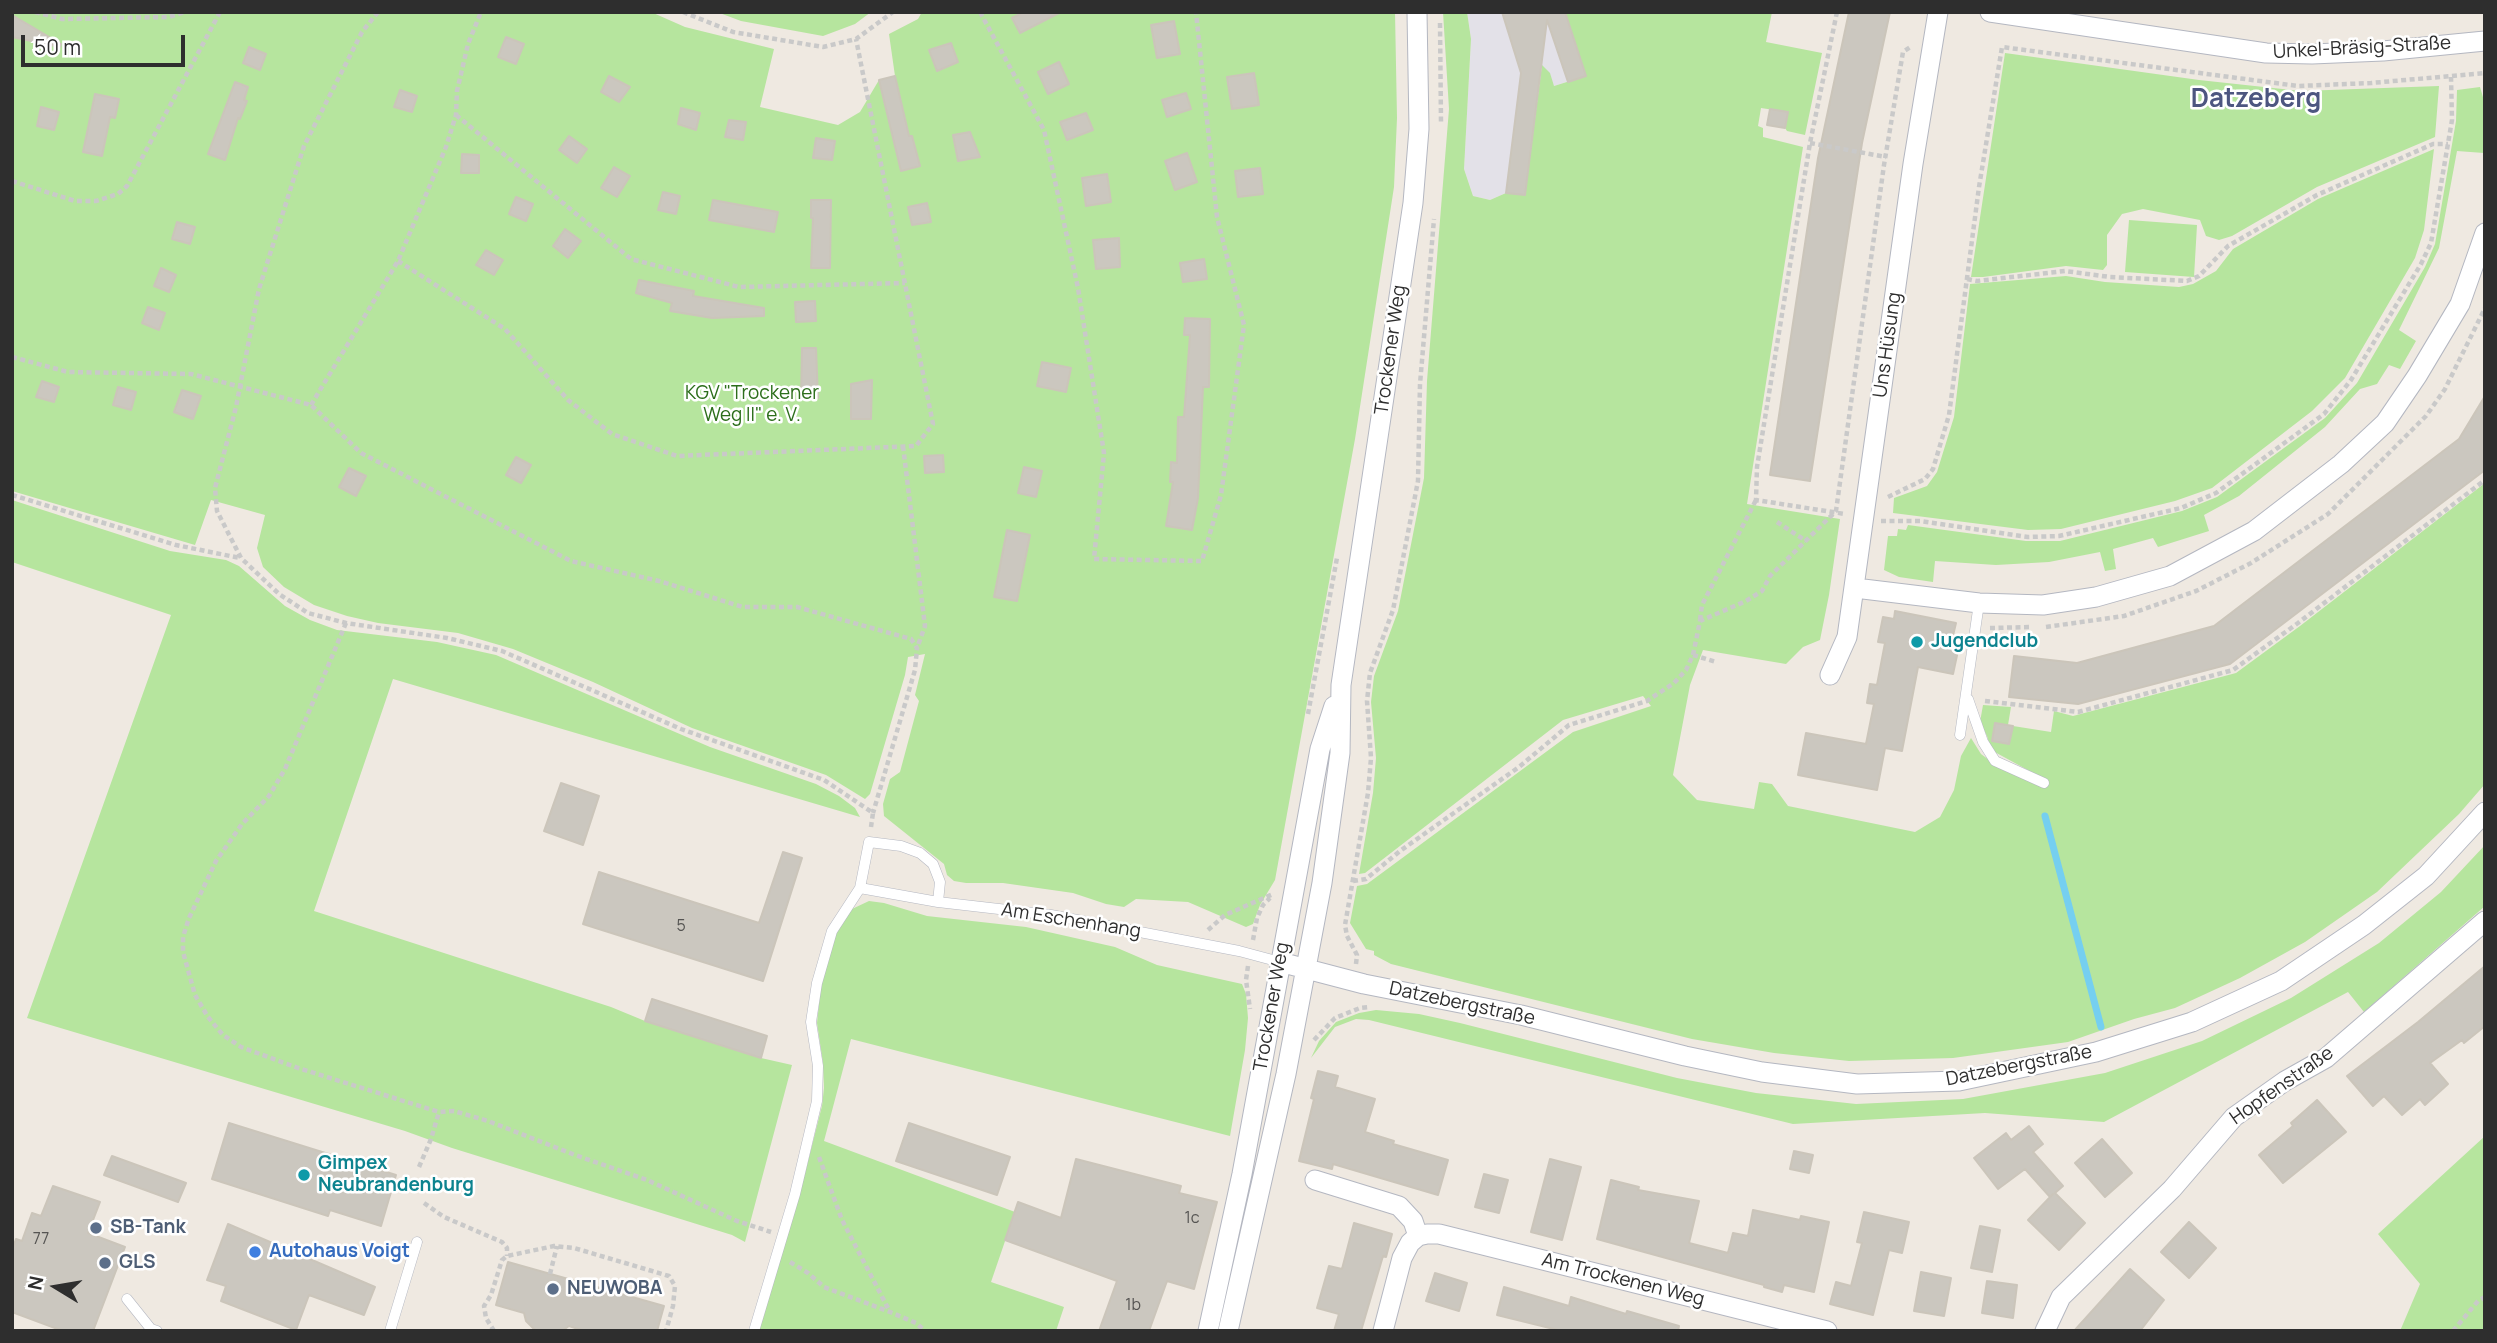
<!DOCTYPE html>
<meta charset="utf-8">
<style>
body{margin:0}
#map{position:relative;width:2497px;height:1343px;overflow:hidden;background:#efe9e1;font-family:Manrope,sans-serif}
canvas{display:block}
.frame{position:absolute;inset:0;border:14px solid #2e2e2e;pointer-events:none}
.north{position:absolute;left:21px;top:1252px;width:70px;height:70px;-webkit-text-stroke:5px #fff;paint-order:stroke;rotate:281deg;font-size:19px;font-weight:700;line-height:28px;text-align:center;color:#2e2e2e}
.north::after{content:'';display:block;margin:auto;width:24px;height:32px;background:#2e2e2e;clip-path:polygon(50% 0,100% 100%,50% 72%,0 100%)}
.scale{position:absolute;left:21px;top:35px;width:164px;height:32px;box-sizing:border-box;border:4px solid #2e2e2e;border-top:0;padding-left:9px;font-size:21px;line-height:24px;white-space:nowrap;color:#2e2e2e;-webkit-text-stroke:5px #fff;paint-order:stroke}
</style>
<div id="map">
<canvas width="2497" height="1343"></canvas>
<div class="frame"></div>
<div class="north">N</div>
<div class="scale">50 m</div>
</div>
<script>
const ctx = document.querySelector('canvas').getContext('2d');
ctx.lineJoin = 'round';
function fillPath(path, color) {
  ctx.fillStyle = color;
  ctx.fill(path, 'evenodd');
}
function shape(rows) {
  const path = new Path2D();
  for (const r of rows) {
    path.moveTo(r[0], r[1]);
    for (let i = 2; i < r.length; i += 2) path.lineTo(r[i], r[i + 1]);
  }
  return path;
}
function stroke(path, color, width, dash) {
  ctx.strokeStyle = color;
  ctx.lineWidth = width;
  ctx.lineCap = dash ? 'butt' : 'round';
  ctx.setLineDash(dash || []);
  ctx.stroke(path);
}
function label(font, color, halo, rows, align = 'center') {
  ctx.font = font + ' Manrope,sans-serif';
  ctx.lineWidth = 5;
  ctx.setLineDash([]);
  ctx.textBaseline = 'middle';
  ctx.strokeStyle = halo;
  ctx.fillStyle = color;
  for (const [text, x, y, turn = 0] of rows) {
    ctx.save();
    ctx.translate(x, y);
    ctx.rotate((+turn || 0) * Math.PI / 180);
    ctx.textAlign = isNaN(turn) ? turn : align;
    if (halo) ctx.strokeText(text, 0, 0);
    ctx.fillText(text, 0, 0);
    ctx.restore();
  }
}
const industrial = shape([
 [1467,12,1565,12,1586,76,1554,86,1541,66,1525,195,1506,193,1490,200,1473,196,1464,169,1471,39]
]);
const green = shape([
 [12,12,651,12,685,27,774,49,760,107,838,125,860,112,879,80,895,76,889,34,918,19,922,12,1395,12,1397,118,1394,187,1355,439,1275,880,1260,905,1253,924,1246,927,1188,902,1136,899,1124,907,1106,904,1073,893,1003,883,966,883,954,881,947,875,944,864,884,816,883,804,890,779,900,772,919,701,915,695,925,654,908,657,905,675,870,794,865,799,826,775,692,728,593,682,513,649,458,633,378,623,347,616,314,605,284,587,263,567,257,548,265,515,211,500,195,545,12,491],
 [717,12,871,12,855,24,823,36,741,21],
 [1443,12,1467,12,1471,39,1464,169,1473,196,1490,200,1506,193,1525,194,1542,65,1550,73,1554,86,1586,76,1565,12,1772,12,1766,42,1822,53,1805,135,1787,131,1785,128,1787,112,1761,108,1758,126,1763,128,1763,137,1803,147,1747,504,1840,519,1829,595,1820,640,1803,647,1786,664,1703,650,1690,685,1673,775,1697,800,1754,809,1759,782,1772,784,1788,806,1915,832,1940,817,1954,790,1961,756,1971,738,1981,754,1997,766,2048,781,1991,750,1987,736,1980,722,1983,705,2011,707,2008,725,1995,723,1992,741,2009,744,2013,726,2051,732,2054,711,2073,716,2236,673,2300,626,2485,483,2485,784,2459,814,2377,892,2305,942,2240,978,2175,1008,2134,1019,2068,1042,1953,1058,1849,1061,1774,1053,1692,1039,1391,964,1374,955,1374,951,1366,949,1350,923,1357,886,1367,884,1573,732,1651,706,1643,696,1563,720,1365,873,1359,874,1373,793,1376,758,1371,702,1374,676,1398,611,1424,478,1427,381,1449,109],
 [2005,53,2199,80,2301,91,2439,86,2435,137,2317,187,2232,236,2219,240,2206,236,2200,220,2143,209,2122,214,2107,235,2107,265,2103,270,2066,266,1983,277,1971,277],
 [2480,87,2485,104,2484,153,2457,151,2439,248,2399,330,2416,341,2400,369,2389,365,2377,384,2360,389,2325,427,2239,496,2204,515,2209,531,2158,547,2153,538,2113,549,2116,569,2105,571,2100,552,2049,562,1996,565,1935,561,1933,582,1899,577,1884,570,1888,536,1897,536,1898,529,1906,530,1908,525,2026,541,2060,541,2182,511,2217,497,2325,418,2357,383,2425,267,2435,244,2456,121,2457,90],
 [2434,149,2424,230,2415,258,2345,378,2312,411,2212,488,2175,501,2061,529,2028,530,1893,513,1894,498,1927,486,1937,472,1954,417,1970,284,2066,276,2105,282,2179,287,2193,284,2216,271,2233,249,2318,199],
 [2129,220,2197,225,2194,277,2125,272],
 [12,500,170,551,226,560,239,566,285,606,310,620,337,630,437,642,496,655,710,747,816,784,839,796,855,808,860,817,393,679,314,911,611,1007,645,1021,761,1058,792,1065,745,1242,732,1235,452,1148,405,1131,27,1018,171,615,12,562],
 [2485,845,2485,906,2364,1012,2348,992,2104,1122,1985,1113,1793,1124,1369,1020,1356,1019,1335,1027,1311,1058,1319,1041,1336,1022,1359,1013,1376,1010,1419,1014,1460,1023,1677,1078,1756,1093,1856,1104,1963,1099,2105,1073,2202,1041,2291,998,2379,943,2441,892],
 [869,901,884,903,927,916,1026,927,1115,947,1157,965,1242,984,1246,994,1248,1018,1245,1050,1230,1136,851,1039,824,1141,1015,1212,991,1282,1064,1307,1056,1331,759,1331,799,1197,822,1106,824,1088,823,1063,817,1023,821,985,836,934,841,924,852,909],
 [2485,1136,2485,1331,2400,1331,2420,1284,2378,1234]
]);
const stream = shape([
 [2045,816,2101,1027]
]);
const building = shape([
 [1024,12,1061,12,1020,33,1012,18,1024,12],
 [1502,12,1565,12,1586,76,1568,82,1547,20,1525,195,1506,193,1521,73,1502,12],
 [1849,12,1890,12,1862,143,1810,481,1770,475,1818,158,1849,12],
 [12,15,61,44,60,47,12,37,12,15],
 [1174,21,1180,54,1157,58,1151,25,1174,21],
 [506,37,524,44,516,64,498,57,506,37],
 [951,43,958,62,937,71,929,50,951,43],
 [249,47,266,54,260,70,243,63,249,47],
 [1059,62,1069,84,1048,94,1038,72,1059,62],
 [1254,73,1259,105,1232,109,1227,77,1254,73],
 [609,76,630,87,619,102,601,92,609,76],
 [895,76,909,136,912,136,920,166,901,171,879,80,895,76],
 [235,82,248,87,244,100,247,101,240,119,238,118,225,160,208,154,235,82],
 [400,90,417,96,412,112,394,107,400,90],
 [1186,93,1191,109,1167,117,1162,100,1186,93],
 [95,94,119,99,115,118,110,117,102,156,83,152,95,94],
 [41,107,59,112,54,130,37,126,41,107],
 [681,108,700,113,696,130,678,124,681,108],
 [1770,109,1788,112,1785,128,1767,125,1770,109],
 [1086,113,1093,130,1067,140,1060,122,1086,113],
 [729,120,746,122,743,140,725,137,729,120],
 [970,132,980,157,958,161,953,135,970,132],
 [569,136,587,149,577,163,559,150,569,136],
 [816,138,835,141,832,160,813,158,816,138],
 [1187,153,1197,182,1175,190,1165,161,1187,153],
 [462,154,479,155,479,173,461,173,462,154],
 [614,167,630,176,617,197,601,188,614,167],
 [1260,168,1263,194,1238,197,1235,171,1260,168],
 [1107,174,1111,202,1086,206,1082,178,1107,174],
 [663,192,680,196,676,214,658,210,663,192],
 [516,197,533,204,526,221,509,214,516,197],
 [713,200,778,212,774,232,709,220,713,200],
 [811,200,831,200,830,268,811,268,813,218,811,218,811,200],
 [927,203,931,222,912,225,908,207,927,203],
 [177,222,195,227,190,244,172,239,177,222],
 [565,229,581,241,568,258,553,246,565,229],
 [1119,238,1120,267,1096,269,1093,240,1119,238],
 [486,250,503,260,494,275,476,265,486,250],
 [1204,259,1207,279,1183,282,1180,263,1204,259],
 [161,268,176,275,169,292,154,286,161,268],
 [639,280,694,291,693,296,764,308,764,316,712,318,670,311,672,303,636,293,639,280],
 [815,301,816,321,796,322,795,302,815,301],
 [148,307,165,313,159,330,142,323,148,307],
 [1185,318,1210,319,1209,387,1203,387,1198,498,1192,530,1166,526,1173,482,1170,482,1171,462,1177,463,1178,417,1184,417,1190,335,1184,335,1185,318],
 [802,348,816,348,818,398,801,398,802,348],
 [1042,362,1071,368,1066,392,1037,386,1042,362],
 [872,380,871,419,851,419,851,384,872,380],
 [42,381,59,387,54,402,36,397,42,381],
 [118,387,136,392,131,410,113,405,118,387],
 [182,390,201,396,193,419,174,412,182,390],
 [2485,396,2485,470,2230,664,2078,704,2009,697,2014,656,2077,663,2214,626,2459,439,2485,396],
 [943,455,944,472,925,473,924,456,943,455],
 [516,457,531,465,521,483,506,475,516,457],
 [1024,467,1042,471,1036,497,1018,493,1024,467],
 [349,468,366,476,356,496,339,487,349,468],
 [1007,530,1030,535,1017,601,994,597,1007,530],
 [1895,611,1956,623,1951,644,1959,646,1953,674,1918,667,1902,751,1885,748,1877,790,1798,775,1806,733,1866,744,1874,704,1867,703,1870,684,1877,685,1885,643,1878,642,1883,617,1894,619,1895,611],
 [1995,723,2013,726,2009,744,1992,741,1995,723],
 [561,783,599,796,583,845,544,831,561,783],
 [783,852,802,858,763,981,583,924,599,872,759,923,783,852],
 [2485,966,2485,1026,2464,1043,2462,1040,2430,1063,2448,1084,2425,1105,2420,1099,2402,1115,2384,1096,2373,1106,2347,1076,2418,1022,2485,966],
 [652,999,767,1036,761,1058,645,1021,652,999],
 [1318,1071,1338,1076,1335,1087,1375,1099,1365,1132,1394,1141,1393,1144,1448,1160,1438,1195,1333,1164,1332,1169,1299,1161,1314,1099,1311,1098,1318,1071],
 [2317,1100,2346,1132,2283,1183,2259,1155,2293,1126,2291,1123,2317,1100],
 [229,1123,396,1175,381,1226,330,1210,328,1216,212,1179,229,1123],
 [909,1123,1010,1157,997,1195,896,1161,909,1123],
 [2029,1126,2043,1144,2033,1152,2063,1186,2055,1193,2085,1223,2059,1250,2028,1220,2053,1194,2050,1197,2025,1169,1998,1189,1974,1158,2006,1133,2011,1140,2029,1126],
 [2102,1139,2132,1173,2105,1197,2075,1163,2102,1139],
 [1794,1151,1813,1155,1809,1173,1790,1169,1794,1151],
 [112,1156,186,1183,178,1202,104,1175,112,1156],
 [1076,1159,1181,1186,1179,1193,1217,1202,1194,1289,1167,1281,1149,1331,1099,1331,1117,1281,1005,1240,1018,1202,1061,1218,1076,1159],
 [1550,1159,1581,1167,1562,1240,1531,1232,1550,1159],
 [1484,1174,1508,1180,1499,1213,1475,1207,1484,1174],
 [1611,1180,1639,1187,1638,1190,1699,1201,1689,1243,1728,1253,1733,1233,1748,1236,1753,1210,1800,1220,1801,1216,1829,1222,1814,1292,1784,1285,1782,1292,1764,1287,1764,1285,1597,1239,1611,1180],
 [53,1186,100,1202,88,1233,125,1247,93,1331,63,1331,12,1312,12,1250,16,1239,22,1241,32,1213,41,1216,53,1186],
 [1864,1212,1909,1222,1902,1253,1889,1250,1873,1315,1830,1304,1836,1282,1851,1286,1862,1243,1857,1242,1864,1212],
 [2189,1222,2216,1248,2189,1278,2161,1252,2189,1222],
 [1354,1223,1392,1234,1386,1257,1383,1256,1361,1331,1334,1331,1339,1314,1317,1308,1329,1266,1342,1269,1354,1223],
 [228,1224,375,1287,364,1315,309,1295,296,1330,221,1301,226,1286,207,1280,228,1224],
 [1980,1226,2000,1230,1992,1272,1971,1268,1980,1226],
 [508,1262,664,1306,657,1331,584,1331,569,1326,562,1331,536,1331,526,1321,524,1313,496,1305,508,1262],
 [2130,1269,2164,1300,2140,1331,2074,1331,2130,1269],
 [1921,1272,1951,1278,1944,1316,1914,1311,1921,1272],
 [1435,1273,1467,1283,1459,1311,1426,1301,1435,1273],
 [1987,1281,2017,1285,2013,1318,1982,1313,1987,1281],
 [1504,1287,1569,1306,1571,1297,1626,1314,1627,1311,1679,1326,1678,1331,1562,1331,1497,1315,1504,1287]
]);
const path = shape([
 [35,12,62,19,169,17,185,12],
 [378,12,362,32,304,146,259,289,236,407,215,488,217,511,241,558,279,594,308,613,346,623,447,638,502,651,681,729,824,780,873,813,871,827],
 [683,12,733,32,823,47,856,39,893,12],
 [980,12,1044,130,1078,288,1104,453,1094,559,1202,561,1221,495,1244,325,1217,217,1196,12],
 [1837,12,1810,143,1757,467,1756,500,1845,514],
 [1440,23,1441,123],
 [456,115,631,259,739,287,905,283],
 [1810,143,1886,157],
 [12,181,75,201,96,201,118,194,127,186,220,12],
 [398,261,505,329,568,400,612,434,677,456,916,446,933,424,856,39],
 [1967,279,1977,281,2065,271,2110,277,2187,281,2199,276,2228,246,2317,195,2433,144,2448,144],
 [12,357,68,372,191,374,311,405,361,453,571,561,659,581,743,607,797,607,911,639,917,648,915,670,873,813],
 [311,405,398,261,446,147,456,115,457,91,468,44,481,12],
 [903,446,925,626,917,648],
 [12,495,176,545,240,558],
 [1888,497,1925,479,1933,469,1949,415,1979,187,2002,47,2298,86,2371,83,2485,73],
 [1881,521,1920,521,2028,537,2059,536,2181,508,2216,493,2324,414,2351,380,2421,264,2431,243,2452,120,2451,77],
 [1777,522,1806,541],
 [1700,620,1702,605,1756,500],
 [346,623,285,769,269,796,242,824,216,861,189,918,183,937,183,952,195,995,208,1017,223,1035,241,1047,298,1068,439,1112,454,1111,488,1121,575,1155,647,1180,737,1221,771,1232],
 [2046,627,2124,616,2196,591,2251,563,2328,514,2426,416,2445,389,2485,308],
 [1990,628,2031,627],
 [1693,655,1716,662],
 [1985,701,2078,712,2233,670,2298,623,2485,480],
 [1308,714,1337,558],
 [1353,881,1366,879,1400,851,1519,767,1569,725,1647,701,1674,683,1686,670,1693,655,1700,621,1746,601,1762,591,1770,576,1836,511,1884,165,1903,52,1912,46],
 [1208,930,1225,915,1273,894],
 [1253,940,1257,918,1263,905,1270,898],
 [1356,964,1357,955,1347,936,1345,925,1368,793,1371,758,1367,701,1370,673,1393,610,1418,481,1420,384,1434,219],
 [1248,966,1246,980,1250,1009],
 [1314,1040,1335,1018,1360,1008,1370,1007],
 [819,1157,842,1220,890,1312],
 [419,1167,431,1139,439,1112],
 [424,1203,444,1217,502,1242,507,1248,507,1256],
 [790,1262,808,1273,824,1287,890,1312,916,1323,925,1331],
 [550,1274,557,1246],
 [494,1331,486,1318,484,1306,491,1295,502,1260,507,1256,554,1246,574,1248,669,1276,675,1286,673,1306,666,1331],
 [2453,1331,2478,1301,2485,1297]
]);
const service = shape([
 [1968,699,1983,742,1995,761,2044,783],
 [1960,735,1979,603],
 [860,888,938,902,1051,915,1239,951,1280,962],
 [127,1299,151,1329,157,1331],
 [390,1331,417,1242],
 [754,1331,795,1194,817,1101,818,1066,811,1022,817,983,832,931,860,888,869,842,901,846,920,853,933,864,940,882,938,902]
]);
const minor = shape([
 [1990,12,2266,53,2312,54,2383,51,2485,41],
 [1855,588,1979,603,2043,605,2096,597,2170,576,2254,531,2341,464,2385,423,2417,376,2460,304,2485,233],
 [1830,675,1847,637,1913,164,1938,12],
 [1280,962,1364,984,1521,1015,1685,1056,1762,1072,1857,1084,1959,1081,2096,1052,2192,1022,2281,981,2364,925,2426,876,2485,812],
 [1315,1180,1399,1206,1413,1221,1418,1236],
 [1208,1331,1242,1174,1320,749,1334,706],
 [1228,1331,1286,1074,1322,883,1340,753,1341,685,1413,203,1419,129,1417,12],
 [1383,1331,1402,1258,1410,1243,1418,1236,1427,1234,1439,1234,1827,1331],
 [2045,1331,2061,1297,2172,1189,2234,1117,2285,1081,2326,1058,2485,921]
]);
const markers = [
 [1917,642,7,"#0f9aa8"],
 [304,1175,7,"#0f9aa8"],
 [96,1228,7,"#5c6f8a"],
 [255,1252,7,"#3f7fe0"],
 [105,1263,7,"#5c6f8a"],
 [553,1289,7,"#5c6f8a"]
];
const numberNames = [
 ["5",681,927],
 ["1c",1192,1219],
 ["77",41,1240],
 ["1b",1133,1306]
];
const streetNames = [
 ["Unkel-Bräsig-Straße",2362,48,-3],
 ["Uns Hüsung",1888,345,-82],
 ["Trockener Weg",1391,350,-82],
 ["Am Eschenhang",1071,921,9],
 ["Datzebergstraße",1462,1004,12],
 ["Trockener Weg",1272,1007,-80],
 ["Datzebergstraße",2019,1066,-11],
 ["Hopfenstraße",2282,1086,-35],
 ["Am Trockenen Weg",1623,1280,14]
];
const parkNames = [
 ["KGV \"Trockener",752,394],
 ["Weg II\" e. V.",752,416]
];
const cultureNames = [
 ["Jugendclub",1931,642],
 ["Gimpex",318,1164],
 ["Neubrandenburg",318,1186]
];
const serviceNames = [
 ["SB-Tank",110,1228],
 ["GLS",119,1263],
 ["NEUWOBA",567,1289]
];
const shopNames = [
 ["Autohaus Voigt",269,1252]
];
const districtNames = [
 ["Datzeberg",2256,100]
];
fillPath(industrial, '#e3e1e8');
fillPath(green, '#b6e59e');
stroke(stream, '#75cff0', 7);
fillPath(building, '#cbc7bf');
stroke(building, '#cbc5ba', 2);
stroke(service, '#b4b7c1', 11);
stroke(minor, '#b4b7c1', 21);
stroke(path, '#c9c9c9', 4.5, [5, 3.5]);
stroke(service, '#fff', 10);
stroke(minor, '#fff', 19);
for (const [x, y, r, color] of markers) {
  const dot = new Path2D();
  dot.arc(x, y, r, 0, 2 * Math.PI);
  ctx.fillStyle = color;
  ctx.fill(dot);
  stroke(dot, '#fff', 2.5);
}
label('16px', '#555452', null, numberNames);
label('19px', '#2e2e2e', '#fff', streetNames);
label('19px', '#2c6e1b', '#fff', parkNames);
label('bold 19px', '#0d838f', '#fff', cultureNames, 'left');
label('bold 19px', '#4e5e75', '#fff', serviceNames, 'left');
label('bold 19px', '#366cbe', '#fff', shopNames, 'left');
label('bold 26px', '#4d5680', '#fff', districtNames);
</script>
